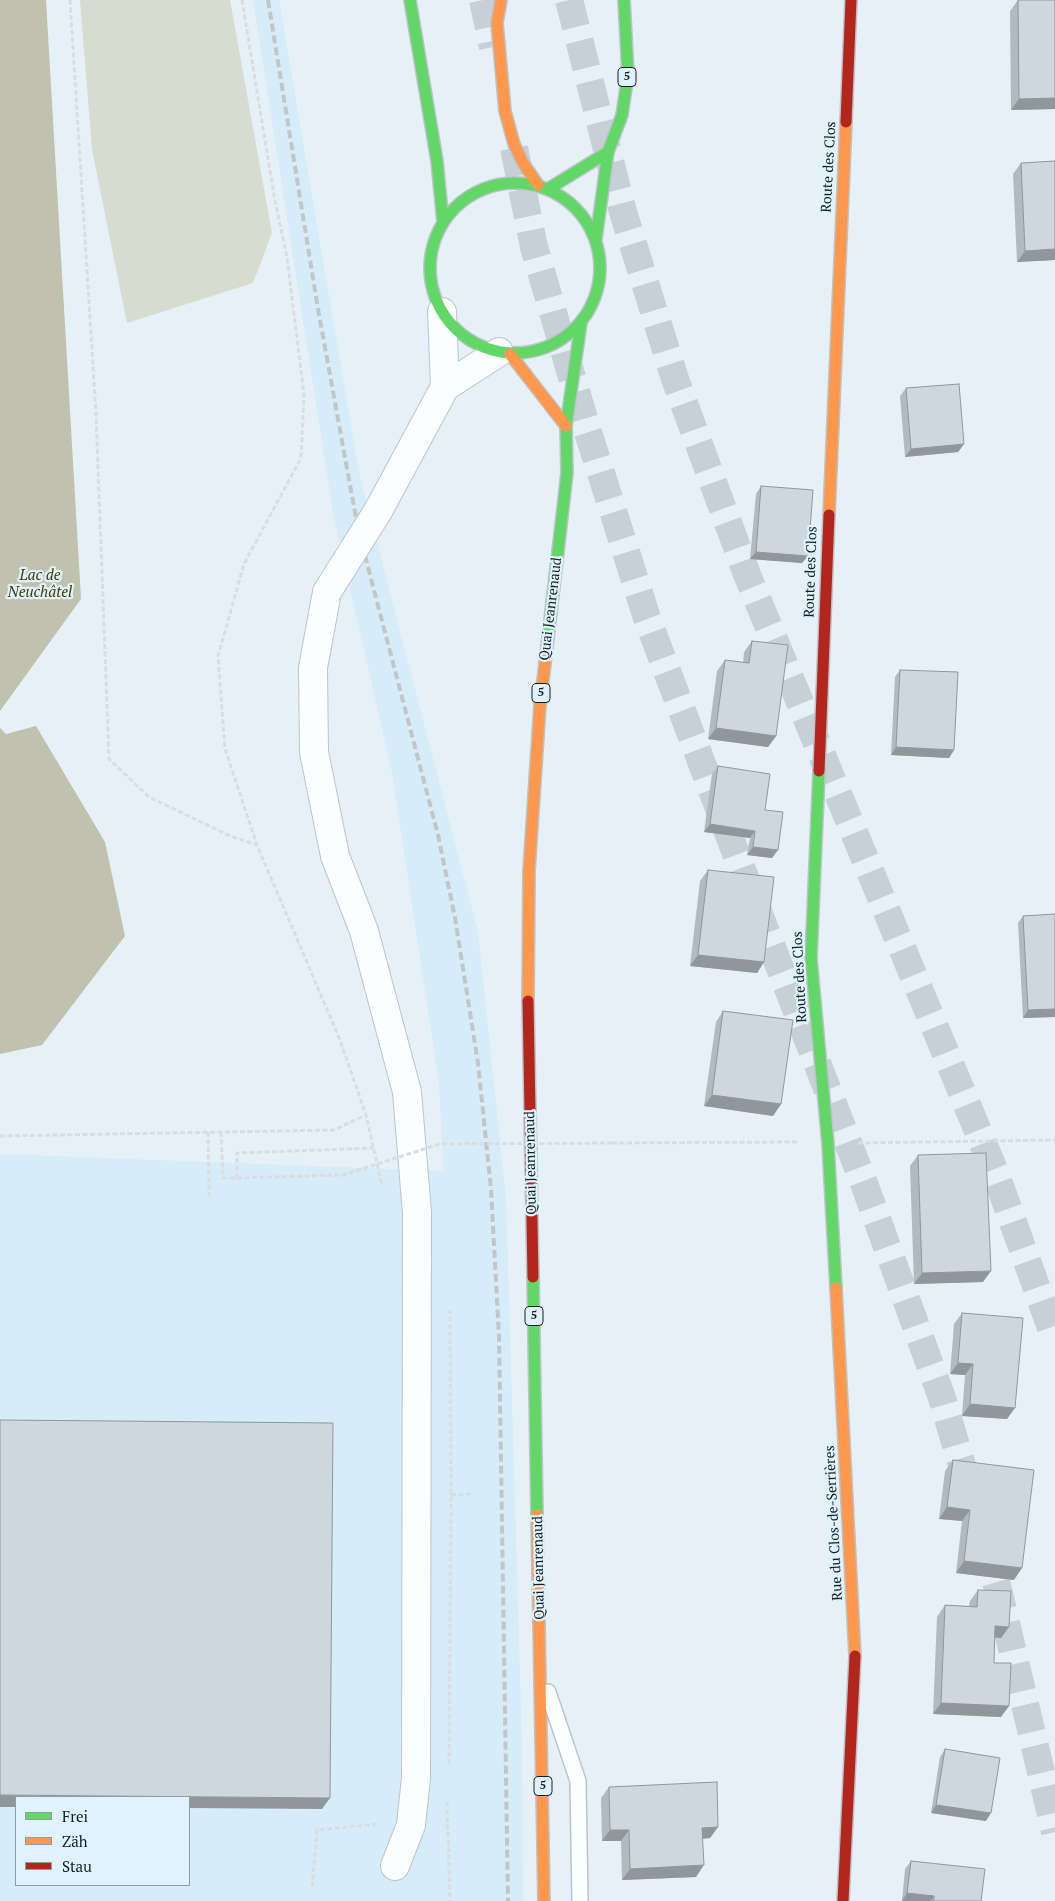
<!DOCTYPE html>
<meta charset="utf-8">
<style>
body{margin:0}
#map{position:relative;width:1055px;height:1901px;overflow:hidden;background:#e6f1f7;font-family:"PT Serif",serif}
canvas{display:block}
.legend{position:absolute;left:15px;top:1796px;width:175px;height:90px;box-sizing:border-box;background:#e0f2fd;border:1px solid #8e9da5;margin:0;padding:6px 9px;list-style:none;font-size:15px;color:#141d21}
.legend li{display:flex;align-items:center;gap:10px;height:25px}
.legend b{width:25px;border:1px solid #8e9da5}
</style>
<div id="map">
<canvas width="1055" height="1901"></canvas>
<ul class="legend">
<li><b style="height:6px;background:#63d668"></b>Frei</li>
<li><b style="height:6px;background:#ff974d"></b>Zäh</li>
<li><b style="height:6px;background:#b3261e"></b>Stau</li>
</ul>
</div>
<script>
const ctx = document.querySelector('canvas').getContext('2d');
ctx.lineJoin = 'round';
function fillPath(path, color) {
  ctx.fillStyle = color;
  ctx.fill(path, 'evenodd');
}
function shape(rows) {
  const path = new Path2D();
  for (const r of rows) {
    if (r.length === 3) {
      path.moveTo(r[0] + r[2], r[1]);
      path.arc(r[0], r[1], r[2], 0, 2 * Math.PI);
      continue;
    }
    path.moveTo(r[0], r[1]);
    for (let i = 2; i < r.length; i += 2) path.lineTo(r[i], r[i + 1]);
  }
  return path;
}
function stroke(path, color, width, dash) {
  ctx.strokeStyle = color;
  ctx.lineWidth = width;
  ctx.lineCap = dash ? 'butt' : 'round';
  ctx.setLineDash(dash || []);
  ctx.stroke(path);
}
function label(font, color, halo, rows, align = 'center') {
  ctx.font = font + ' "PT Serif",serif';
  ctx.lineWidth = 4.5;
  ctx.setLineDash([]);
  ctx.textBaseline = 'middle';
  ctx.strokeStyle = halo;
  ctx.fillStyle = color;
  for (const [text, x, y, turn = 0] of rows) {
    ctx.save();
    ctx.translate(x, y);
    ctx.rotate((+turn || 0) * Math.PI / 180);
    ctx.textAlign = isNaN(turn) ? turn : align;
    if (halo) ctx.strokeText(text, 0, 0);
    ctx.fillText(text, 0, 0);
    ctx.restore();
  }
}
const built = shape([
 [253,0,279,0,359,473,478,932,506,1197,522,1743,523,1901,0,1901,0,1154,443,1171,439,1083,392,773,333,513],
 [16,1797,189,1797,189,1885,16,1885]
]);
const green = shape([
 [80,0,230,0,272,233,253,283,127,323,92,150]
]);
const water = shape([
 [0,0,46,0,81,599,0,711],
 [36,726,105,842,125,936,42,1045,0,1054,0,728,6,734]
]);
const highwayTunnel = shape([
 [483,0,493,47],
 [569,0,623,212,675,379,748,577,995,1172,1055,1339],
 [514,148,534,247,587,429,647,618,752,896,865,1186,942,1398,971,1496],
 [984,1542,998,1589,1055,1832]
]);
const path = shape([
 [70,0,96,414,109,759,149,797,230,836,257,845],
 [242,0,275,201,287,257,304,395,301,458,244,564,218,656,225,749,257,845,340,1040,366,1115,382,1185],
 [208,1132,209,1196],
 [221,1132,223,1178,237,1178,237,1153,374,1148],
 [0,1136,334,1130,366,1115],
 [612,1143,797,1142],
 [858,1143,1055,1140],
 [451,1495,472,1494],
 [449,1764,451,1495,450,1310],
 [447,1802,450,1901],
 [312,1887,317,1830,379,1824]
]);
const lane = shape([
 [548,1692,578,1781,580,1901]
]);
const street = shape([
 [445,387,499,352],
 [378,511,445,387,442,312],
 [327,592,313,668,314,752,335,856,364,931,407,1092,417,1213,416,1778,411,1825,395,1866]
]);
const fast = shape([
 [410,0,437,161,443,222],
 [515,268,85],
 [548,189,608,152],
 [596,239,608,152,622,115,628,74,624,0],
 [548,638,567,473,566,426,581,323],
 [819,771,811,958,828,1144,836,1288],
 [533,1277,537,1515]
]);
const slow = shape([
 [501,0,497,23,505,111,514,144,523,163,538,185],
 [510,354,566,426],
 [829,515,846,122],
 [528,1001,529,871,540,705,548,638],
 [836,1288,855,1656],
 [537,1515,544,1901]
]);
const jam = shape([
 [846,122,851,0],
 [819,771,829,515],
 [528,1001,533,1277],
 [843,1901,855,1656]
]);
const rail = shape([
 [268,0,318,309,358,529,438,835,455,918,478,1063,491,1189,499,1337,508,1901]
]);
const pathBridge = shape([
 [237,1178,343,1175,440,1144,612,1143]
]);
const streetBridge = shape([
 [327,592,378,511]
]);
const wall = shape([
 [1018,0,1055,0,1055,109,1011,110,1010,11],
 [1021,163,1055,260,1017,262,1013,174],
 [906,388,964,444,958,452,905,457,900,396],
 [761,486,808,556,802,563,750,559,756,494],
 [752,641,776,736,768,747,708,739,717,671,725,660,743,663,744,652],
 [900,670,954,750,949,758,891,755,895,677],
 [718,766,765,810,772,858,747,855,750,838,704,832,712,774],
 [708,870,764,962,757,973,690,966,700,881],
 [1055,914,1055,1017,1023,1018,1018,923,1023,916],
 [723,1011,781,1104,773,1116,704,1106,716,1022],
 [918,1155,983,1282,914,1284,910,1166],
 [962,1313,1007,1419,962,1416,965,1375,950,1374,954,1324],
 [953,1460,1014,1580,956,1573,962,1521,939,1519,945,1471],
 [978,1590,1009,1627,1001,1638,994,1637,994,1663,1001,1717,933,1714,937,1617,945,1605,969,1606,970,1601],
 [945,1749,986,1821,931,1813,940,1757],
 [609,1787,718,1827,710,1838,703,1839,696,1877,622,1880,621,1841,602,1841,601,1798],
 [911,1861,981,1901,902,1901,905,1869]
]);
const shadedWall = shape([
 [1055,98,1055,109,1011,110,1019,99],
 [1055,249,1055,260,1017,262,1025,251],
 [964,444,958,452,905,457,911,449],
 [756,552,808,556,802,563,750,559],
 [716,728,776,736,768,747,708,739],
 [896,747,954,750,949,758,891,755],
 [710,824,755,831,750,838,704,832],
 [753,847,778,850,772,858,747,855],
 [698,955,764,962,757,973,690,966],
 [1055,1009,1055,1017,1023,1018,1028,1010],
 [712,1095,781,1104,773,1116,704,1106],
 [991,1271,983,1282,914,1284,922,1273],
 [958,1363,973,1364,965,1375,950,1374],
 [970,1404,1015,1408,1007,1419,962,1416],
 [947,1507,970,1510,962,1521,939,1519],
 [964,1561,1022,1568,1014,1580,956,1573],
 [995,1626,1009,1627,1001,1638,987,1637],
 [941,1703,1009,1706,1001,1717,933,1714],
 [0,1795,330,1798,322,1809,189,1808,189,1797,16,1797,16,1807,0,1807],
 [936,1805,991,1813,986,1821,931,1813],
 [718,1827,710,1838,694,1839,702,1828],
 [610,1830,629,1830,621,1841,602,1841],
 [704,1865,696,1877,622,1880,630,1869],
 [907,1893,934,1896,931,1901,902,1901]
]);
const building = shape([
 [1018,0,1055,0,1055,98,1019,99,1018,0],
 [1055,161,1055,249,1025,251,1021,163,1055,161],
 [959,384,964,444,911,449,906,388,959,384],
 [761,486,813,490,808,556,756,552,761,486],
 [752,641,788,645,776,736,716,728,725,660,749,663,752,641],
 [900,670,958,672,954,750,896,747,900,670],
 [718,766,770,774,765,810,783,812,778,850,753,847,755,831,710,824,718,766],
 [708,870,774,877,764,962,698,955,708,870],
 [1055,914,1055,1009,1028,1010,1023,916,1055,914],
 [723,1011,793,1020,781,1104,712,1095,723,1011],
 [986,1153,991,1271,922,1273,918,1155,986,1153],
 [962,1313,1023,1318,1015,1408,970,1404,973,1364,958,1363,962,1313],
 [0,1420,333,1423,330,1798,0,1795,0,1420],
 [953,1460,1034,1470,1022,1568,964,1561,970,1510,947,1507,953,1460],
 [978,1590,1011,1591,1009,1627,995,1626,994,1663,1011,1663,1009,1706,941,1703,945,1605,977,1607,978,1590],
 [945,1749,1000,1758,991,1813,936,1805,945,1749],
 [717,1782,718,1827,702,1828,704,1865,630,1869,629,1830,610,1830,609,1787,717,1782],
 [911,1861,985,1869,981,1901,934,1901,934,1896,907,1893,911,1861]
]);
const shields = [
 [627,77,18],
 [541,693,18],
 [534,1316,18],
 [543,1786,18]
];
const shieldNames = [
 ["5",627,77],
 ["5",541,693],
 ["5",534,1316],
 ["5",543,1786]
];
const streetNames = [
 ["Route des Clos",829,167,-87],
 ["Route des Clos",811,572,-88],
 ["Quai Jeanrenaud",551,609,-83],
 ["Route des Clos",800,977,-93],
 ["Quai Jeanrenaud",531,1163,-91],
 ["Rue du Clos-de-Serrières",834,1523,-93],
 ["Quai Jeanrenaud",539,1568,-91]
];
const waterNames = [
 ["Lac de",40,576],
 ["Neuchâtel",40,593]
];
fillPath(built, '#d6ecf8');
fillPath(green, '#d8dcd0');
fillPath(water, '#c0c1ae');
stroke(highwayTunnel, '#c6d1d7', 28, [28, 14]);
stroke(lane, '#bbc4c9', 18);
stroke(street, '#bbc4c9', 30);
stroke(fast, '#bbc4c9', 14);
stroke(slow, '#bbc4c9', 14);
stroke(jam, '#bbc4c9', 14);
stroke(path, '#dadde0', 3, [5, 2.5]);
stroke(lane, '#fbfdfe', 15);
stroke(street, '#fbfdfe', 28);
stroke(fast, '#63d668', 11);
stroke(slow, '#ff974d', 11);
stroke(jam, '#b3261e', 11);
stroke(rail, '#c3c6c8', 4, [8, 4]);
stroke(streetBridge, '#bbc4c9', 30, []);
stroke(pathBridge, '#dadde0', 3, [5, 2.5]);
stroke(streetBridge, '#fbfdfe', 28);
fillPath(wall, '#b0babf');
fillPath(shadedWall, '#90979b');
fillPath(building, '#cdd8de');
stroke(building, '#90979b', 1);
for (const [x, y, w] of shields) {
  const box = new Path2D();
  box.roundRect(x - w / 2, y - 9.5, w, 19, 4);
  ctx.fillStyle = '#e0f2fd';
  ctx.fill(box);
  stroke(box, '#141d21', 1);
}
label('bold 12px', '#141d21', null, shieldNames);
label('14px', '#141d21', '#e0f2fd', streetNames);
label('italic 15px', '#403a00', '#e0f2fd', waterNames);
</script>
